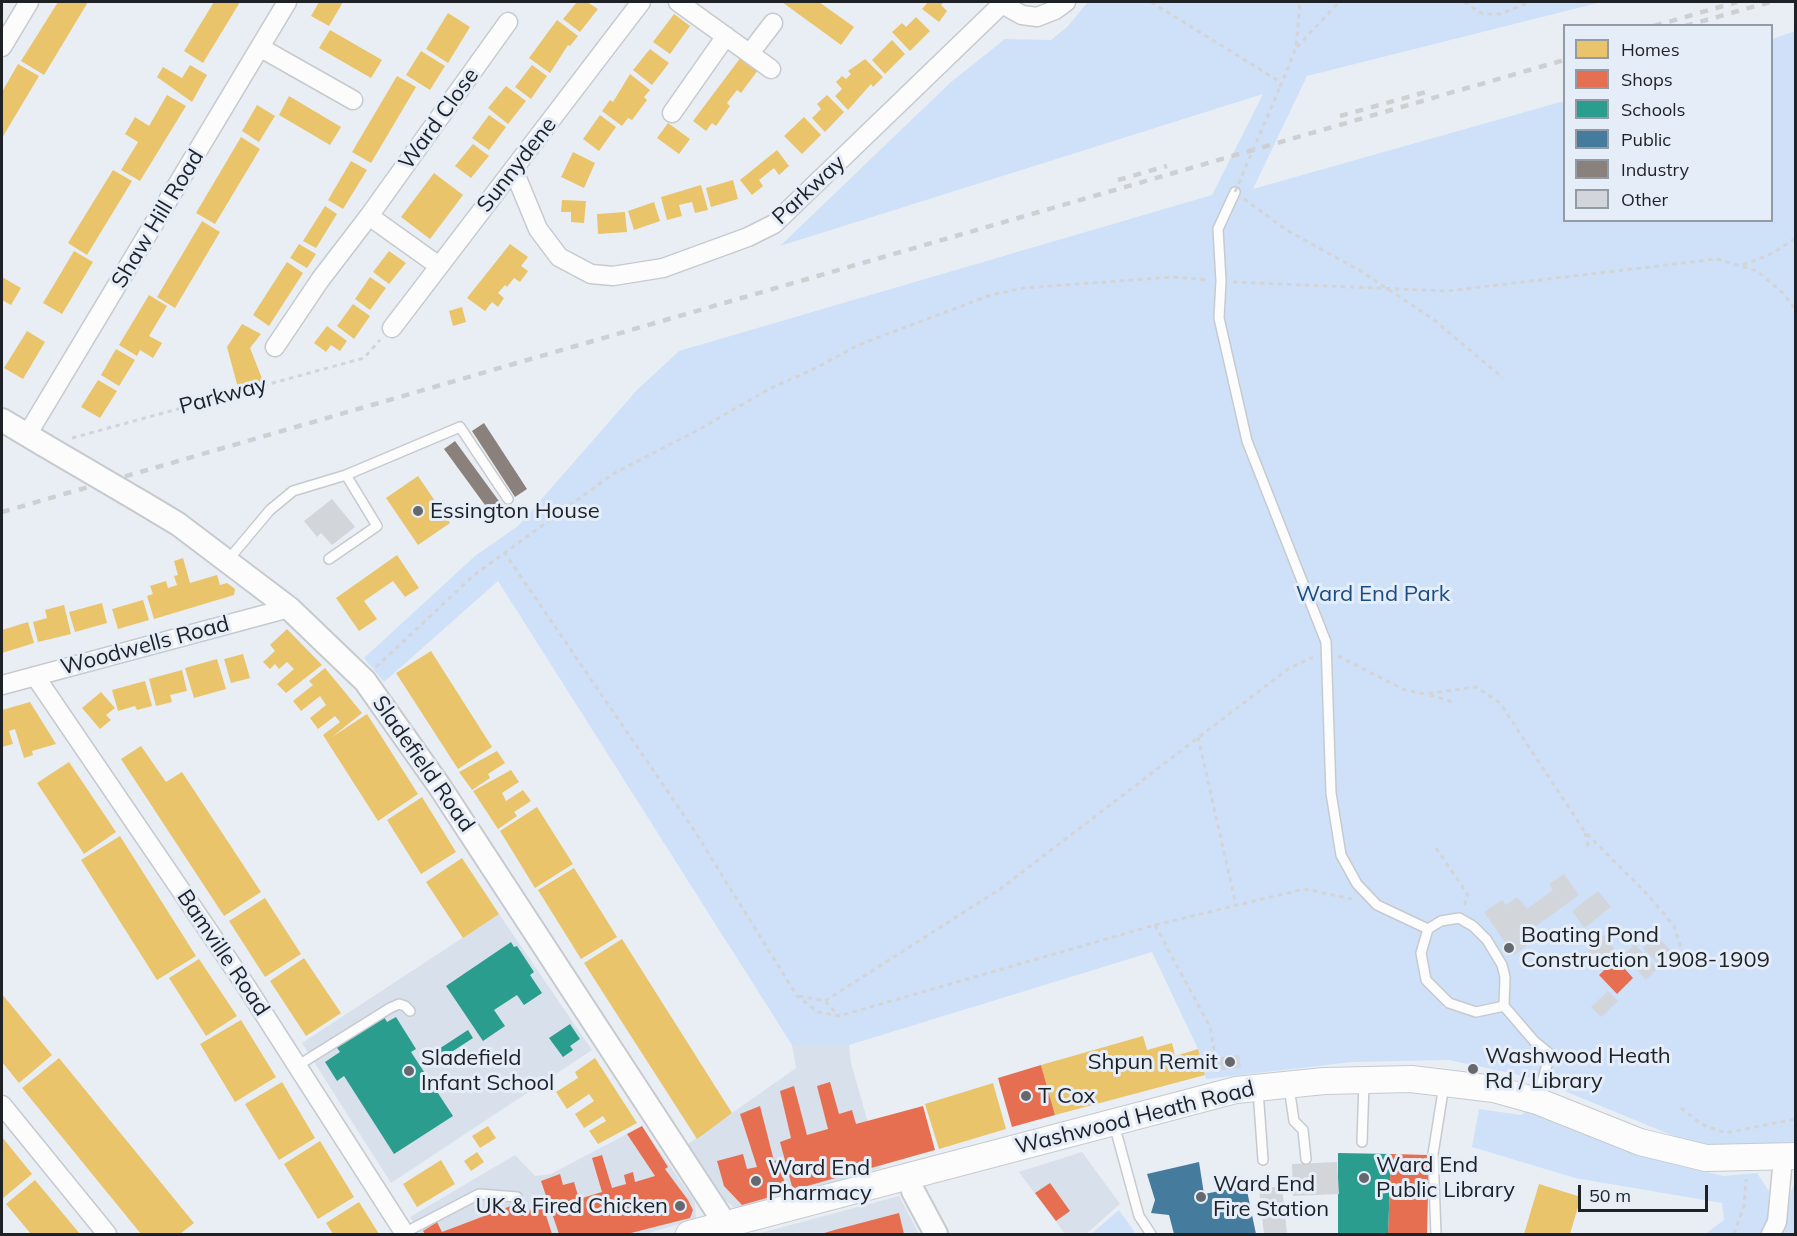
<!DOCTYPE html>
<style>
body{margin:0}
#map{position:relative;width:1797px;height:1236px;overflow:hidden;background:#e9eef4;font-family:Mulish,sans-serif}
canvas{display:block}
.frame{position:absolute;inset:0;border:3px solid #1e2125;pointer-events:none}
.legend{position:absolute;left:1563px;top:24px;width:210px;height:198px;box-sizing:border-box;background:#e5edf8;border:2px solid #959ba4;margin:0;padding:8px 10px;list-style:none;font-size:18px;color:#1e2125}
.legend li{display:flex;align-items:center;gap:12px;height:30px}
.legend b{width:30px;border:2px solid #959ba4}
.scale{position:absolute;left:1578px;top:1185px;width:130px;height:27px;box-sizing:border-box;border:3px solid #1e2125;border-top:0;padding-left:8px;font-size:18px;line-height:21px;white-space:nowrap;color:#1e2125;-webkit-text-stroke:4px #e5edf8;paint-order:stroke}
</style>
<div id="map">
<canvas width="1797" height="1236"></canvas>
<div class="frame"></div>
<ul class="legend">
<li><b style="height:16px;background:#e9c46a"></b>Homes</li>
<li><b style="height:16px;background:#e76f51"></b>Shops</li>
<li><b style="height:16px;background:#2a9d8f"></b>Schools</li>
<li><b style="height:16px;background:#457b9d"></b>Public</li>
<li><b style="height:16px;background:#8a817c"></b>Industry</li>
<li><b style="height:16px;background:#d2d6db"></b>Other</li>
</ul>
<div class="scale">50 m</div>
</div>
<script>
const ctx = document.querySelector('canvas').getContext('2d');
ctx.lineJoin = 'round';
function fillPath(path, color) {
  ctx.fillStyle = color;
  ctx.fill(path, 'evenodd');
}
function shape(rows) {
  const path = new Path2D();
  for (const r of rows) {
    path.moveTo(r[0], r[1]);
    for (let i = 2; i < r.length; i += 2) path.lineTo(r[i], r[i + 1]);
  }
  return path;
}
function stroke(path, color, width, dash) {
  ctx.strokeStyle = color;
  ctx.lineWidth = width;
  ctx.lineCap = dash ? 'butt' : 'round';
  ctx.setLineDash(dash || []);
  ctx.stroke(path);
}
function label(font, color, halo, rows, align = 'center') {
  ctx.font = font + ' Mulish,sans-serif';
  ctx.lineWidth = 6;
  ctx.setLineDash([]);
  ctx.textBaseline = 'middle';
  ctx.strokeStyle = halo;
  ctx.fillStyle = color;
  for (const [text, x, y, turn = 0] of rows) {
    ctx.save();
    ctx.translate(x, y);
    ctx.rotate((+turn || 0) * Math.PI / 180);
    ctx.textAlign = isNaN(turn) ? turn : align;
    if (halo) ctx.strokeText(text, 0, 0);
    ctx.fillText(text, 0, 0);
    ctx.restore();
  }
}
const built = shape([
 [499,914,592,1050,391,1183,302,1043],
 [792,1045,849,1045,851,1063,881,1168,737,1210,726,1201,688,1144,796,1068],
 [642,1126,695,1202,696,1219,645,1234,421,1234,410,1217,515,1155,535,1176,551,1174],
 [1082,1152,1120,1204,1086,1234,1065,1234,1019,1172],
 [899,1196,919,1234,757,1234]
]);
const green = shape([
 [1088,2,1602,2,1307,76,1253,189,1564,101,1564,220,1772,220,1772,39,1795,31,1795,1145,1705,1149,1533,1078,1449,1060,1352,1062,1206,1079,1198,1049,1152,952,849,1045,792,1045,498,581,384,682,364,658,475,556,518,526,637,390,679,351,1212,195,1263,94,780,246,951,82,1005,39,1051,40,1067,27],
 [1530,1108,1655,1159,1723,1176,1757,1173,1769,1191,1768,1218,1761,1234,1705,1234,1724,1220,1722,1203,1575,1178,1472,1147,1479,1109,1521,1115],
 [1795,1183,1795,1234,1784,1234,1791,1191],
 [1119,1210,1136,1234,1091,1234]
]);
const homes = shape([
 [58,2,88,2,44,75,21,61],
 [214,2,240,2,203,63,184,51],
 [319,2,343,2,329,26,311,16],
 [577,2,587,2,598,9,580,32,563,19],
 [782,2,819,2,854,27,841,45],
 [928,2,944,2,941,5,947,11,939,22,922,9],
 [448,13,470,27,448,63,426,49],
 [674,14,690,26,670,54,653,42],
 [916,17,930,31,910,51,892,32,902,23,906,27],
 [557,20,578,36,570,46,568,45,550,73,529,58],
 [330,30,382,60,371,78,319,48],
 [892,40,905,54,885,74,872,60],
 [650,49,669,63,652,85,633,70],
 [421,51,445,66,430,90,406,75],
 [741,57,758,70,741,93,737,90,727,103,730,106,716,126,712,123,706,131,693,121],
 [865,59,883,77,873,87,871,84,848,110,835,96,842,89,836,82,842,76,846,79,851,74,848,71],
 [18,64,39,76,2,138,2,92],
 [190,65,207,75,192,102,157,77,163,67,182,78],
 [532,65,547,76,531,99,515,87],
 [630,74,650,90,644,97,647,100,632,120,628,118,622,126,602,111,610,100,613,102],
 [397,76,416,87,371,163,352,152],
 [506,86,526,101,508,124,488,108],
 [167,95,186,106,140,181,121,170,138,142,125,134,135,117,149,126],
 [827,95,844,112,825,132,812,118,821,109,817,104],
 [289,96,341,127,330,145,279,115],
 [257,105,275,116,259,142,242,131],
 [489,115,506,127,489,150,472,138],
 [600,115,616,127,599,151,583,139],
 [804,117,821,135,802,154,784,136],
 [668,123,690,139,679,154,657,138],
 [241,137,260,149,215,224,196,213],
 [473,144,489,156,471,178,455,166],
 [777,150,789,166,779,175,774,168,759,180,763,186,752,195,740,180],
 [573,152,595,163,584,188,561,177],
 [351,161,367,170,343,209,328,200],
 [113,170,132,181,87,255,68,243],
 [434,173,463,195,430,239,401,217],
 [733,180,738,199,711,207,706,188],
 [701,185,708,210,695,213,692,202,679,205,682,216,667,220,661,197],
 [562,200,586,201,584,223,571,222,571,212,561,212],
 [654,202,660,221,634,230,628,211],
 [325,206,337,214,316,248,303,241],
 [625,212,627,232,598,234,597,214],
 [202,221,220,232,175,308,157,297],
 [299,244,316,254,307,268,290,258],
 [510,244,528,257,521,266,528,271,520,282,514,278,507,287,505,285,498,293,504,298,498,307,492,302,485,311,467,298],
 [74,251,93,262,62,314,43,303],
 [389,251,406,263,389,284,373,272],
 [287,262,303,273,269,326,253,315],
 [2,277,21,288,11,305,2,300],
 [370,277,386,288,370,310,355,299],
 [149,295,167,306,149,336,162,343,153,358,140,350,137,356,119,345],
 [353,304,370,316,354,339,337,326],
 [462,307,466,322,453,326,449,311],
 [242,324,261,334,250,348,263,381,238,388,227,347],
 [327,326,347,341,340,351,331,345,326,352,314,343],
 [27,331,45,342,23,379,4,368],
 [116,349,135,360,119,386,101,375],
 [98,380,117,391,100,418,81,407],
 [418,476,450,523,418,545,386,498],
 [397,555,419,588,405,597,393,581,364,601,377,619,359,631,336,598],
 [183,558,190,583,217,575,220,585,227,583,235,589,234,595,154,619,147,596,153,594,150,586,166,581,168,588,177,585,174,576,178,575,174,561],
 [143,600,149,620,118,629,112,609],
 [102,603,107,623,75,632,69,612],
 [64,605,71,634,38,642,33,622,47,618,45,610],
 [28,622,34,643,2,653,2,630],
 [287,629,322,665,286,693,277,684,294,669,287,662,279,669,275,664,270,669,263,662,275,651,270,645],
 [431,651,492,747,458,769,396,673],
 [243,654,250,678,231,683,224,659],
 [217,659,226,689,194,698,185,668],
 [325,668,362,713,332,737,367,714,418,794,378,821,323,735,340,722,335,716,318,729,310,718,326,705,320,696,301,711,293,701,313,685,309,681],
 [182,670,187,691,170,695,172,702,156,706,149,679],
 [145,681,152,706,137,710,135,706,118,711,112,690],
 [101,692,115,708,106,715,111,720,100,729,82,708],
 [30,702,56,744,32,751,33,755,24,758,15,729,9,731,13,744,2,747,2,710],
 [141,746,166,782,182,772,261,892,224,916,121,759],
 [497,751,505,763,488,774,490,778,472,790,459,772],
 [69,762,116,832,84,854,37,783],
 [511,770,519,782,502,793,506,801,523,790,531,801,514,812,517,816,498,829,473,791],
 [422,797,456,852,421,874,387,820],
 [537,807,573,864,535,888,500,831],
 [120,836,196,956,157,980,81,860],
 [462,858,499,914,463,938,426,882],
 [574,868,617,937,581,959,538,890],
 [265,898,301,954,265,977,229,921],
 [622,939,732,1113,697,1139,584,963],
 [304,958,341,1013,306,1036,270,981],
 [199,959,237,1016,206,1036,169,978],
 [2,994,52,1055,19,1083,2,1062],
 [241,1020,276,1077,235,1102,200,1044],
 [1143,1036,1147,1050,1172,1043,1175,1056,1198,1049,1205,1075,1055,1115,1041,1065],
 [59,1058,194,1223,180,1234,141,1234,22,1088],
 [595,1058,637,1123,598,1144,589,1131,606,1121,603,1116,584,1128,575,1114,594,1101,589,1094,567,1109,556,1092,578,1078,575,1072],
 [282,1082,315,1138,279,1160,245,1104],
 [993,1083,1006,1129,939,1149,925,1104],
 [488,1126,496,1138,480,1148,472,1136],
 [2,1137,32,1174,2,1199],
 [320,1141,354,1197,318,1219,284,1164],
 [477,1152,484,1162,471,1171,464,1161],
 [441,1160,455,1184,417,1207,403,1184],
 [35,1180,80,1234,31,1234,6,1204],
 [1539,1184,1581,1197,1570,1234,1524,1234],
 [359,1202,379,1234,333,1234,326,1223]
]);
const shops = shape([
 [1616,959,1633,978,1617,994,1599,975],
 [1041,1065,1055,1115,1012,1127,998,1078],
 [830,1082,839,1114,852,1110,856,1124,923,1106,935,1150,793,1190,780,1142,791,1138,780,1091,794,1086,807,1135,828,1129,817,1086],
 [760,1106,774,1161,777,1160,788,1192,742,1205,724,1186,717,1161,743,1154,747,1169,757,1167,740,1114],
 [642,1126,668,1167,665,1169,688,1200,693,1210,690,1218,627,1234,559,1234,541,1181,560,1174,563,1185,574,1182,579,1199,602,1192,592,1158,602,1155,612,1188,626,1184,624,1175,633,1172,635,1182,655,1176,627,1134],
 [1391,1154,1429,1155,1427,1234,1388,1234],
 [1050,1183,1070,1211,1056,1221,1035,1193],
 [516,1204,519,1214,543,1206,552,1234,425,1234,423,1231,437,1222,442,1232],
 [899,1213,904,1234,821,1234,838,1229]
]);
const schools = shape([
 [511,942,514,947,517,946,534,972,530,975,542,993,524,1005,517,995,494,1010,505,1026,483,1041,446,986],
 [383,1015,387,1022,396,1017,416,1049,411,1052,453,1116,394,1154,344,1076,337,1081,325,1062,340,1052,335,1045],
 [570,1024,580,1039,570,1046,573,1050,563,1057,549,1038],
 [468,1030,473,1038,427,1068,422,1060],
 [1338,1153,1391,1154,1388,1234,1338,1234]
]);
const public = shape([
 [1199,1162,1204,1194,1246,1186,1256,1234,1174,1234,1169,1215,1151,1213,1155,1200,1147,1174]
]);
const industry = shape([
 [484,423,527,489,515,497,472,431],
 [455,441,504,508,493,516,444,449]
]);
const building = shape([
 [332,499,355,527,332,545,321,533,317,537,304,521],
 [1564,874,1579,895,1532,929,1538,937,1514,955,1484,912,1502,900,1506,905,1517,897,1527,909,1553,890,1549,884],
 [1598,891,1611,907,1584,928,1572,911],
 [1607,934,1616,954,1594,964,1586,944],
 [1656,935,1673,953,1660,966,1643,948],
 [1635,944,1657,969,1646,980,1623,955],
 [1608,991,1618,1001,1601,1017,1591,1007],
 [1239,1055,1241,1068,1221,1070,1219,1057],
 [1337,1162,1339,1194,1293,1196,1292,1164],
 [1282,1186,1287,1234,1264,1234,1259,1189]
]);
const path = shape([
 [1151,2,1282,83],
 [1464,2,1483,14,1501,14,1529,2],
 [1297,47,1339,2],
 [1280,87,1296,48,1300,2],
 [1244,199,1288,231,1359,270,1433,319,1503,378],
 [1743,265,1773,253,1796,238],
 [1233,282,1447,291,1717,259,1757,271,1783,293,1796,310],
 [72,438,364,358,380,340],
 [504,552,694,830,797,996,818,1012,839,1016,1155,925,1304,889,1352,899],
 [1338,656,1405,690,1425,694,1476,687,1500,703,1585,832,1648,895,1674,926,1685,960],
 [376,667,473,576,613,474,698,430,769,389,816,368,858,345,991,295,1024,288,1173,277,1209,280],
 [1430,695,1453,702],
 [1198,737,1236,905],
 [1585,833,1589,849],
 [1436,848,1468,895,1464,906],
 [1155,925,1210,1027,1218,1073],
 [799,996,825,1001,839,1016],
 [825,1001,1000,889,1288,669,1313,657],
 [1681,1108,1701,1124,1725,1133,1796,1119],
 [1734,1234,1744,1205,1746,1179]
]);
const service = shape([
 [1235,192,1218,229,1221,281,1219,318,1247,441,1326,642,1331,793,1341,855,1357,884,1377,905,1428,929],
 [346,475,460,427,508,499],
 [228,560,270,510,293,491,346,475,377,526,329,559],
 [1504,1006,1476,1012,1449,1003,1426,980,1421,953,1428,929,1441,921,1459,918,1473,926,1487,940,1502,965,1505,977,1504,1006,1534,1041,1550,1054,1537,1100],
 [297,1066,390,1008,399,1004,405,1006,410,1011],
 [1289,1087,1294,1121,1303,1130,1306,1159],
 [1258,1090,1263,1160],
 [1114,1124,1139,1216,1151,1234],
 [1362,1142,1364,1083],
 [404,1233,479,1194,517,1197],
 [1436,1234,1433,1154,1444,1085]
]);
const minor = shape([
 [678,2,771,69],
 [2,47,29,2],
 [261,48,353,100],
 [750,53,773,23],
 [672,113,726,36],
 [514,171,538,229,559,257,591,274,613,276,663,268,748,237,774,224,1002,4,1022,15,1037,17,1055,10,1066,2],
 [439,266,369,216,508,22],
 [392,328,641,2],
 [275,347,320,280,369,216],
 [27,435,287,2],
 [35,676,246,986,405,1234],
 [2,685,289,608],
 [2,1105,107,1234],
 [1771,1234,1777,1222,1783,1158]
]);
const tertiary = shape([
 [2,420,44,445],
 [143,503,178,524,289,608,365,681,440,787,726,1225],
 [913,1191,936,1234]
]);
const secondary = shape([
 [689,1234,1236,1090,1324,1081,1411,1079,1494,1089,1537,1101,1640,1142,1706,1158,1796,1156]
]);
const rail = shape([
 [1654,26,1737,2],
 [1685,26,1770,2],
 [1340,116,1426,92],
 [1118,180,1167,166],
 [2,512,1564,60]
]);
const pathBridge = shape([
 [1235,192,1280,87]
]);
const tertiaryBridge = shape([
 [44,445,143,503]
]);
const markers = [
 [418,511,6,"#65696d"],
 [1509,948,6,"#65696d"],
 [1230,1062,6,"#65696d"],
 [1473,1069,6,"#65696d"],
 [409,1071,6,"#65696d"],
 [1026,1096,6,"#65696d"],
 [1364,1178,6,"#65696d"],
 [756,1181,6,"#65696d"],
 [1201,1197,6,"#65696d"],
 [680,1206,6,"#65696d"]
];
const streetNames = [
 ["Ward Close",439,119,-54],
 ["Sunnydene",517,165,-52],
 ["Parkway",809,190,-43],
 ["Shaw Hill Road",158,219,-59],
 ["Parkway",223,396,-15],
 ["Woodwells Road",145,646,-15],
 ["Sladefield Road",423,764,55],
 ["Bamville Road",223,953,56],
 ["Washwood Heath Road",1135,1118,-14]
];
const poiNames = [
 ["Essington House",430,511],
 ["Boating Pond",1521,935],
 ["Construction 1908-1909",1521,960],
 ["Washwood Heath",1485,1056],
 ["Rd / Library",1485,1081],
 ["Sladefield",421,1058],
 ["Infant School",421,1083],
 ["Shpun Remit",1218,1062,"right"],
 ["T Cox",1038,1096],
 ["Ward End",1376,1165],
 ["Public Library",1376,1190],
 ["Ward End",768,1168],
 ["Pharmacy",768,1193],
 ["Ward End",1213,1184],
 ["Fire Station",1213,1209],
 ["UK & Fired Chicken",668,1206,"right"]
];
const parkNames = [
 ["Ward End Park",1373,594]
];
fillPath(built, '#d7e0eb');
fillPath(green, '#cee1f9');
fillPath(homes, '#e9c46a');
fillPath(shops, '#e76f51');
fillPath(schools, '#2a9d8f');
fillPath(public, '#457b9d');
fillPath(industry, '#8a817c');
fillPath(building, '#d2d6db');
stroke(service, '#c6cace', 12);
stroke(minor, '#c6cace', 21);
stroke(tertiary, '#c6cace', 26);
stroke(secondary, '#c6cace', 28);
stroke(path, '#d4d4d6', 3, [4.5, 4.5]);
stroke(service, '#fcfcfd', 9);
stroke(minor, '#fcfcfd', 18);
stroke(tertiary, '#fcfcfd', 22);
stroke(secondary, '#fcfcfd', 26);
stroke(rail, '#cecfd0', 4.5, [8, 8]);
stroke(tertiaryBridge, '#c6cace', 26, []);
stroke(pathBridge, '#d4d4d6', 3, [4.5, 4.5]);
stroke(tertiaryBridge, '#fcfcfd', 22);
for (const [x, y, r, color] of markers) {
  const dot = new Path2D();
  dot.arc(x, y, r, 0, 2 * Math.PI);
  ctx.fillStyle = color;
  ctx.fill(dot);
  stroke(dot, '#e5edf8', 2);
}
label('22px', '#1e2125', '#e5edf8', streetNames);
label('22px', '#1e2125', '#e5edf8', poiNames, 'left');
label('22px', '#194d85', '#e5edf8', parkNames);
</script>
